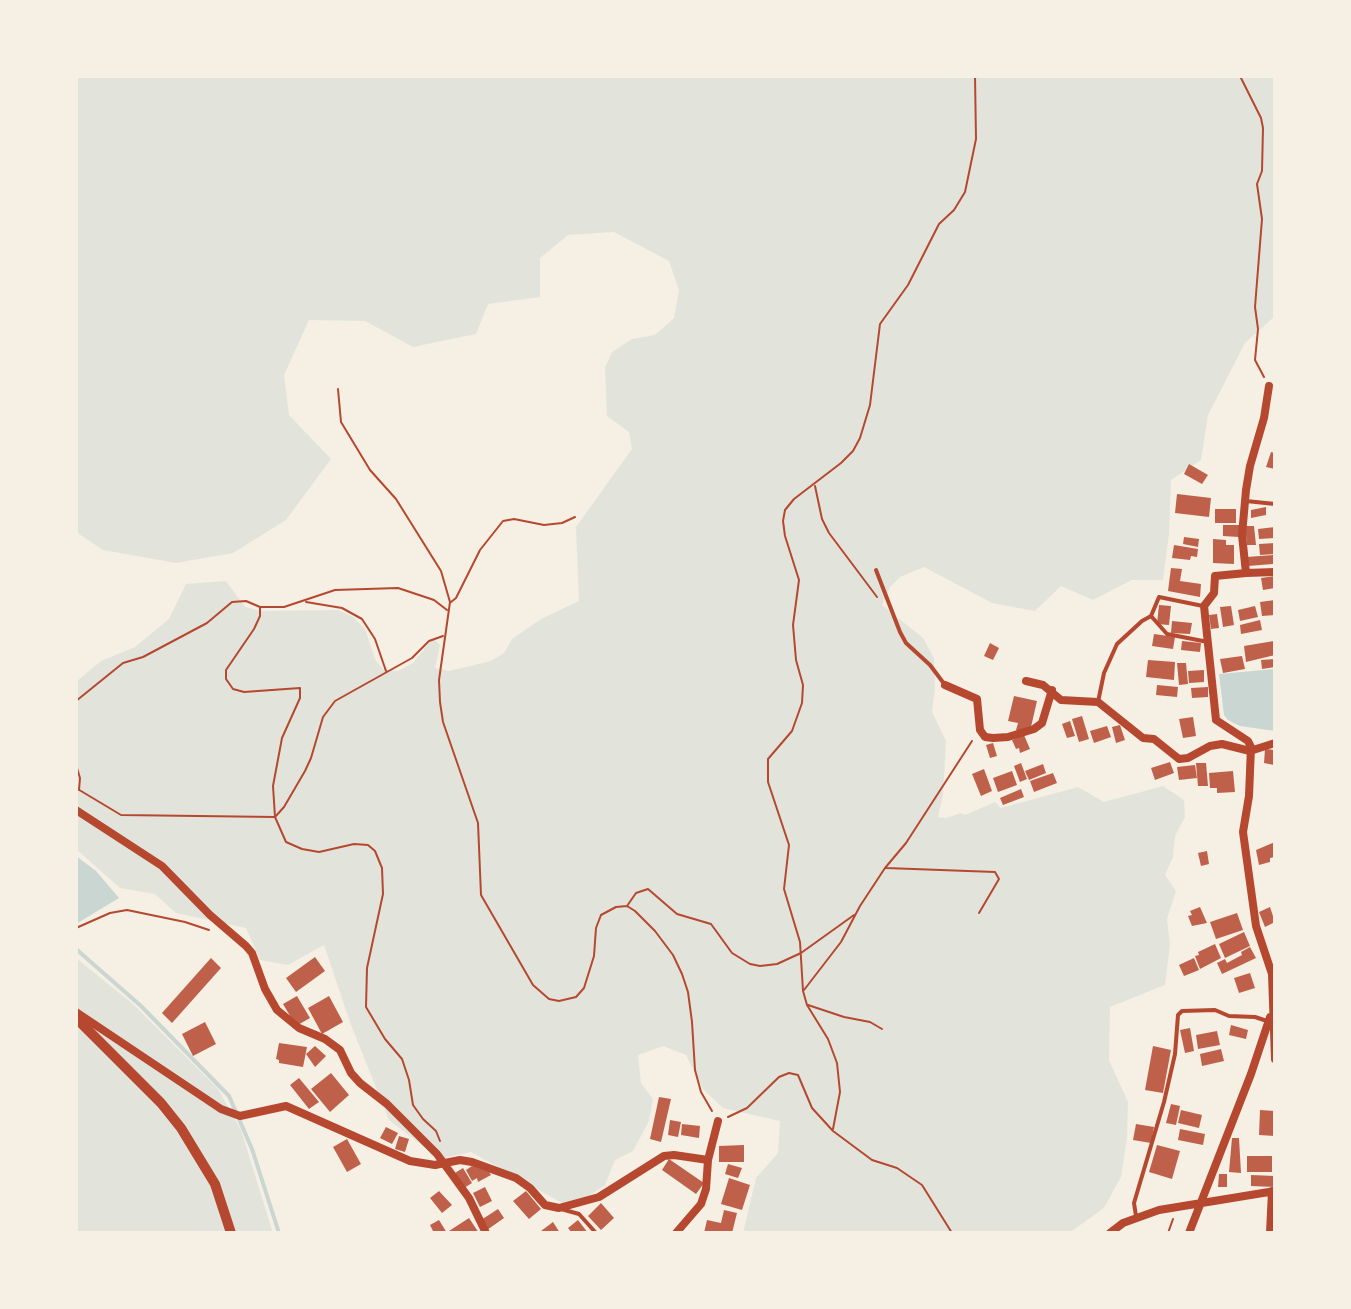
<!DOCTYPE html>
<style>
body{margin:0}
#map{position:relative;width:1351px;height:1309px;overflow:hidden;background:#f6efe4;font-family:"Fira Sans",sans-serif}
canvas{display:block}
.frame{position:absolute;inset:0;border:78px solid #f6efe4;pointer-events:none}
</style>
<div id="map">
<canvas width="1351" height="1309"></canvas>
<div class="frame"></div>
</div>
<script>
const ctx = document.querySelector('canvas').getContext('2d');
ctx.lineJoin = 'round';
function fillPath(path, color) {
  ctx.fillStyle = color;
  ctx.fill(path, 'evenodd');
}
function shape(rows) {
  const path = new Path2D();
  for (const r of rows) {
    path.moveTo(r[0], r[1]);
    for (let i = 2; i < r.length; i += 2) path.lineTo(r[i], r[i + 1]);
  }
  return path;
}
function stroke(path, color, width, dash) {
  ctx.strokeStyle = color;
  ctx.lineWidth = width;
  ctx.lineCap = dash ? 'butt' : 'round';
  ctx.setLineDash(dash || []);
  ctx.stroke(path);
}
const green = shape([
 [76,76,1275,76,1275,316,1245,343,1208,415,1201,460,1171,480,1169,534,1163,580,1132,580,1093,600,1061,586,1035,611,992,603,924,567,900,577,890,587,882,605,923,638,934,658,935,688,932,712,946,741,943,795,938,817,946,818,961,813,965,815,995,802,1001,808,1078,787,1104,802,1163,786,1184,800,1185,817,1175,836,1173,857,1165,875,1176,891,1167,919,1170,945,1165,985,1110,1007,1109,1060,1128,1102,1127,1138,1121,1177,1104,1208,1069,1233,743,1233,756,1178,778,1153,780,1121,723,1108,703,1089,686,1055,663,1046,638,1055,641,1083,653,1099,649,1121,633,1151,615,1160,605,1185,571,1208,471,1152,440,1159,389,1120,351,1025,324,945,288,965,260,960,246,928,176,913,155,894,120,888,76,849,76,682,101,661,135,647,169,619,186,584,226,581,245,607,261,611,338,610,353,617,365,629,376,661,383,669,398,671,413,663,433,638,440,645,435,668,449,671,491,661,504,653,512,639,541,619,579,601,576,527,632,449,629,432,607,416,605,368,612,352,632,339,655,335,674,318,679,290,669,261,614,232,568,235,540,258,540,297,488,304,476,334,413,347,365,321,309,320,284,375,289,415,331,459,286,520,233,553,176,563,103,550,76,532],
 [76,958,133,1004,218,1089,241,1130,273,1233,76,1233]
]);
const water = shape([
 [1275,669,1275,731,1240,726,1228,720,1224,715,1219,674],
 [76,856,96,871,119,898,76,924]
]);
const stream = shape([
 [76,949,141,1006,229,1096,252,1149,279,1233]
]);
const building = shape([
 [1271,452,1275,453,1275,469,1266,467],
 [1189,464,1208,475,1202,484,1184,474],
 [1177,494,1211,498,1209,517,1175,513],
 [1266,507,1266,515,1251,518,1251,510],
 [1215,509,1236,509,1236,523,1215,523],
 [1223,525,1240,525,1239,537,1223,536],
 [1245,526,1254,526,1256,545,1247,545],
 [1275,527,1275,538,1259,539,1258,529],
 [1184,537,1199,539,1198,547,1183,544],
 [1213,539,1226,540,1226,545,1234,545,1234,564,1213,563],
 [1275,543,1275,554,1260,555,1259,544],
 [1174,545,1198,549,1197,557,1191,556,1190,560,1172,558],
 [1273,555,1273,564,1248,566,1247,557],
 [1171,568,1182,569,1180,581,1201,584,1200,597,1168,591],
 [1275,576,1275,588,1263,590,1261,578],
 [1275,600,1275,615,1262,616,1260,602],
 [1159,605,1171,606,1169,625,1157,624],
 [1231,606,1234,625,1223,627,1220,607],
 [1255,606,1258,617,1240,621,1238,610],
 [1217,614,1219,628,1211,629,1209,615],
 [1260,620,1262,630,1241,634,1240,625],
 [1172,621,1192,623,1190,634,1171,633],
 [1154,634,1175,637,1173,649,1152,646],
 [1182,641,1201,643,1200,652,1181,650],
 [1274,641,1275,655,1246,662,1244,646],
 [990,643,999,648,993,660,984,656],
 [1242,656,1245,669,1223,673,1220,659],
 [1275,659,1275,667,1262,669,1261,660],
 [1148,660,1175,662,1174,680,1146,677],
 [1177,663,1186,663,1188,684,1179,685],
 [1204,670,1204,682,1189,683,1188,671],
 [1157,685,1178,687,1177,697,1156,695],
 [1208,687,1208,697,1192,698,1191,688],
 [1014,696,1037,701,1031,727,1021,731,1016,730,1018,723,1008,721],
 [1082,716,1089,739,1079,742,1072,719],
 [1193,717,1196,736,1183,738,1179,719],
 [1070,721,1075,736,1067,738,1062,724],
 [1120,725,1125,740,1116,743,1112,727],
 [1107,726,1111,737,1094,743,1090,731],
 [1024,735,1030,749,1020,753,1019,748,1016,749,1012,740],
 [993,743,997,756,990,758,986,745],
 [1265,749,1275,750,1274,765,1264,763],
 [1170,762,1174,773,1155,780,1151,768],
 [1021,763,1027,779,1020,782,1014,766],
 [1196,763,1206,763,1208,786,1198,786],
 [1043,764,1046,773,1029,780,1025,771],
 [1195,765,1197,778,1179,780,1177,767],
 [984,769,992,791,981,796,972,774],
 [1012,771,1017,785,998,792,993,778],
 [1233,771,1235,792,1217,793,1217,788,1210,788,1209,773],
 [1053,773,1057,783,1034,792,1030,781],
 [1021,789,1024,797,1003,805,1000,798],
 [1275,842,1275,857,1270,858,1270,862,1259,865,1256,850],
 [1207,851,1209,864,1201,866,1198,853],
 [1200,907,1207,923,1192,926,1188,916,1192,915,1190,911],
 [1270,907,1275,922,1265,927,1259,912],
 [1237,913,1243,930,1216,939,1210,922],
 [1244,932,1250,946,1225,958,1219,944],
 [1215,944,1221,958,1200,969,1195,956,1199,955,1198,952],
 [1250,947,1256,958,1222,974,1217,963,1225,959,1227,963,1242,955,1241,952],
 [315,957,325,971,296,992,286,978],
 [211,958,221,968,172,1023,162,1013],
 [1194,958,1199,970,1184,976,1179,965],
 [1250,973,1255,988,1239,993,1234,978],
 [297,996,310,1018,296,1026,283,1004],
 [329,996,343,1022,322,1034,308,1008],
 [205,1022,216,1044,193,1056,182,1034],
 [1231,1025,1248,1030,1246,1039,1229,1035],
 [1190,1028,1194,1051,1185,1053,1180,1030],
 [1217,1031,1220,1045,1198,1049,1196,1035],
 [279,1043,307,1047,303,1067,279,1063,279,1060,276,1059],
 [315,1046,326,1056,315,1067,306,1054],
 [1153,1046,1171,1050,1163,1093,1145,1090],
 [1221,1049,1224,1061,1202,1066,1200,1054],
 [331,1073,349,1095,330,1112,311,1089],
 [299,1078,319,1102,309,1109,290,1085],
 [659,1097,671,1099,661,1142,650,1139],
 [1171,1104,1180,1106,1176,1125,1166,1123],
 [1181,1110,1202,1115,1199,1128,1178,1123],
 [1260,1110,1275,1111,1275,1136,1259,1135],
 [670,1120,681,1122,678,1137,668,1135],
 [682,1124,700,1126,699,1138,681,1135],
 [1136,1124,1154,1127,1151,1143,1133,1140],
 [386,1127,398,1133,392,1144,380,1138],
 [1180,1129,1205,1134,1203,1145,1178,1140],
 [399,1136,409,1139,405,1152,395,1149],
 [1232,1138,1239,1138,1241,1173,1229,1172],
 [347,1139,361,1164,347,1172,333,1147],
 [744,1145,744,1162,719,1162,719,1146],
 [1157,1145,1180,1151,1172,1179,1149,1172],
 [1247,1156,1272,1156,1272,1172,1247,1172],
 [669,1159,704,1183,696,1194,662,1170],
 [728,1164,742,1168,738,1178,725,1174],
 [472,1166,489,1172,491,1175,478,1182,477,1178,472,1181,466,1170],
 [463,1168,472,1183,464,1188,455,1173],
 [1219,1174,1227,1174,1227,1187,1218,1187],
 [1251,1175,1275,1176,1275,1187,1251,1186],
 [729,1178,750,1185,742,1210,721,1204],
 [485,1187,492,1201,480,1207,473,1193],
 [439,1191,452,1205,442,1213,430,1198],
 [526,1191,541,1209,529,1219,513,1201],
 [601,1203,614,1218,601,1230,588,1216],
 [498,1209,504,1218,487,1230,481,1220],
 [724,1210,737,1213,732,1233,704,1233,707,1220,721,1223],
 [469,1218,479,1233,450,1233,449,1231],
 [439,1220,447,1233,434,1233,430,1225],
 [578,1220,588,1233,572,1233,568,1228],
 [553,1222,560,1233,542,1233,541,1231]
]);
const path = shape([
 [1240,76,1261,118,1263,128,1262,171,1257,184,1262,219,1255,307,1258,329,1255,360,1264,377],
 [338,389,341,422,370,470,396,499,441,571,450,602,439,680,440,702,443,722,478,823,481,895,533,985,549,999,559,1001,576,997,584,988,594,956,596,928,601,915,616,907,627,906,635,911,655,931,673,955,682,974,688,992,692,1022,695,1070,701,1092,712,1111],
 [815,486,822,519,829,533,877,597],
 [306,602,342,608,362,619,375,639,386,671],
 [451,602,456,598,480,550,503,521,514,519,544,525,562,523,575,517],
 [260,607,260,616,254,629,226,670,226,679,233,689,244,692,300,688,300,698,282,738,273,786,275,817,286,842,302,849,319,852,354,844,368,845,375,851,382,868,383,894,367,968,366,1007,385,1039,402,1059,409,1080,413,1105,423,1119,436,1131,440,1141],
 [76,701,123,663,143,657,207,623,232,602,246,601,260,607,284,607,335,590,398,588,434,600,447,610],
 [76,765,80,778,79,790],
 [76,788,121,815,275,817,284,807,305,771,311,758,323,717,335,701,412,658,429,641,443,636],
 [886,868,995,872,999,879,979,913],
 [627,906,636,893,648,889,677,914,711,924,732,953,750,964,760,966,777,964,801,953,854,915],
 [76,928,110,913,127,910,185,922,209,930],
 [804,990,841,942,860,906,885,868,906,843,972,741],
 [808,1005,844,1017,870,1022,882,1029],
 [728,1117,747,1108,779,1077,789,1073,798,1075,812,1108,833,1131,872,1160,897,1168,922,1185,952,1233],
 [833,1129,840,1092,837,1063,828,1039,807,1005,803,991,800,942,784,889,789,845,768,782,768,759,792,731,802,703,803,685,796,660,793,625,799,580,785,536,783,521,785,510,794,499,841,463,853,451,860,438,870,405,880,324,908,285,939,224,954,210,965,192,976,139,975,76],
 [1168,1233,1173,1219]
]);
const service = shape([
 [1246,501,1275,504],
 [876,570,900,632,906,643,930,665,945,685],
 [1151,616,1167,634,1208,642],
 [1098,702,1104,673,1117,644,1142,621,1151,616,1159,597,1203,606],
 [561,1209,579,1214,596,1233],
 [1136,1216,1134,1203,1164,1102,1175,1054,1178,1015,1182,1011,1215,1010,1229,1016,1255,1017,1267,1021]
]);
const minor = shape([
 [1269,386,1264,418,1250,466,1246,490,1242,535,1246,573,1215,576,1214,593,1204,606,1216,720,1248,741,1251,747,1249,796,1243,832,1256,926,1272,974,1275,1059],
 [1246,573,1275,572],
 [1026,681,1043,685,1061,700,1098,702,1143,738,1154,739,1179,759,1188,758,1210,746,1222,744,1250,751,1275,743],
 [945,685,977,699,980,730,985,737,993,738,1008,737,1034,729,1042,723,1052,690],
 [76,810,162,866,210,915,246,946,252,953,265,989,277,1010,299,1028,325,1039,340,1050,351,1073,360,1083,387,1104,437,1154,469,1198,486,1233],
 [76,1012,221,1109,240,1116,286,1106,410,1161,435,1165,460,1160,472,1162,516,1178,530,1188,545,1205,559,1208,599,1197,664,1156,674,1155,708,1160],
 [676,1233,701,1204,706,1189,708,1160,718,1121],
 [1110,1233,1123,1223,1159,1210,1275,1191],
 [1189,1233,1251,1074,1270,1017],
 [1270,1233,1272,1191]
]);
const tertiary = shape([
 [76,1018,161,1103,181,1128,215,1184,231,1233]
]);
fillPath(green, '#e2e4dc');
fillPath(water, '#c9d6d2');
stroke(stream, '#c9d6d2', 4);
fillPath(building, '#bf614a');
stroke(path, '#b5482f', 2);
stroke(service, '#b5482f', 4);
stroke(minor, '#b5482f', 8);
stroke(tertiary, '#b5482f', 10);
</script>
